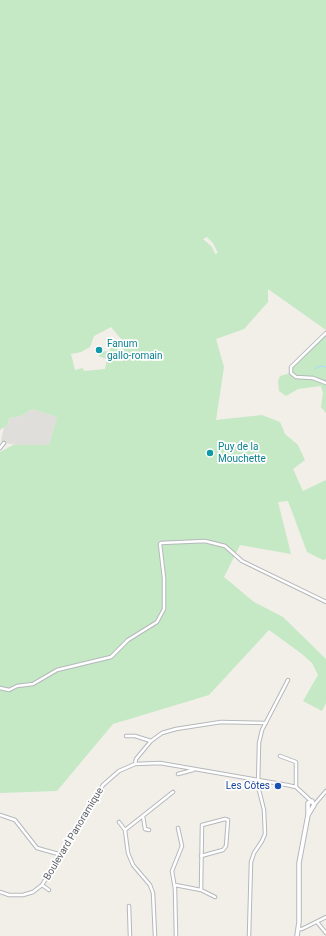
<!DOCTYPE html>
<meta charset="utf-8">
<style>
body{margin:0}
canvas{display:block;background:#f1efe8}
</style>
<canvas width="326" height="936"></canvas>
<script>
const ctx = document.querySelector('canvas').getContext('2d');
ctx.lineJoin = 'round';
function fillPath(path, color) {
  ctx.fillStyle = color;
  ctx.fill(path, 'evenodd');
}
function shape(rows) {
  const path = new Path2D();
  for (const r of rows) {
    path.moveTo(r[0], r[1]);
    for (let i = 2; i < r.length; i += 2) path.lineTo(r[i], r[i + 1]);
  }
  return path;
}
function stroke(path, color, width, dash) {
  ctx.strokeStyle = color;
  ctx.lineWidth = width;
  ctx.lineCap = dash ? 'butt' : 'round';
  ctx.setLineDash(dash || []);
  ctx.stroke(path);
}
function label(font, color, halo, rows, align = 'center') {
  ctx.font = font + ' Roboto,sans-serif';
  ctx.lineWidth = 3.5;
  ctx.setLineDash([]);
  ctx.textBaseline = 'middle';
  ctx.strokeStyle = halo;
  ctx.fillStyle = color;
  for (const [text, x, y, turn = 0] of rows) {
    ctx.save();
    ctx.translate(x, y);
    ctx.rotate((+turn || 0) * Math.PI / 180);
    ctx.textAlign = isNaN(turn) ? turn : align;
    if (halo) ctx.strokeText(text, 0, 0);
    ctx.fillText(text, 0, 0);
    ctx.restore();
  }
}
const industrial = shape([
 [32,409,57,417,49,445,16,445,1,442,4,426,8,424,9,418,21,416]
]);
const green = shape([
 [0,0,326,0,326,330,268,289,268,302,244,329,216,339,224,367,216,420,262,415,280,422,285,434,298,445,305,460,293,469,303,491,326,480,326,559,323,560,307,552,288,501,278,502,291,554,240,545,224,577,254,602,283,617,326,659,326,703,322,711,303,701,318,675,312,663,302,654,269,630,209,695,113,724,57,791,0,793,0,452,13,445,49,445,57,417,32,409,21,416,9,418,8,424,0,430],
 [207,237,213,243,218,253,215,254,212,247,203,239],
 [111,327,122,340,120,344,112,346,109,352,104,351,98,356,107,359,105,369,84,371,83,368,75,370,71,354,81,352,90,347,94,336],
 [326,333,326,413,321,407,323,393,321,386,298,389,286,396,279,391,278,381,280,376,291,373,291,367]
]);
const stream = shape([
 [315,369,320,366,326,367]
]);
const minor = shape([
 [326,333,291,367,291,373,296,377,313,378,326,383],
 [0,448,4,443],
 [0,688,9,690,17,686,33,684,57,670,111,657,128,640,157,622,164,609,164,578,160,544,161,543,205,541,225,546,242,561,326,602],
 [126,736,135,736,151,741],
 [280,756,296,762,296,787],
 [135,764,136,759,151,741,162,733,176,729,221,722,266,723],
 [178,774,193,770],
 [314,805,326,791],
 [0,815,15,820,37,848,62,855],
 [143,816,145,829,149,830],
 [119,822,125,830],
 [42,885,49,890],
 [175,885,201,890,215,897],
 [201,890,202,825,225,819,228,820,226,846,223,850,201,856],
 [0,892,9,895,23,895,33,892,42,885,103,785,119,771,135,764,160,763,287,785,296,787,311,801],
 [129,906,130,936],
 [317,922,326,933],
 [299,929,302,929,326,917],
 [155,936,153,893,150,885,133,865,128,853,125,830,173,792],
 [176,936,175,889,172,871,182,846,178,828],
 [249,936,251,862,254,853,262,841,265,834,264,810,258,786,259,743,262,730,288,680]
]);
const tertiary = shape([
 [297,936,299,922,299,863,308,815,308,803,312,801,314,805,308,815]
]);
const markers = [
 [99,350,4,"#0f9aa8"],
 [210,453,4,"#0f9aa8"],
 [278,786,4,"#1a4fb4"]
];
const cultureNames = [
 ["Fanum",107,344],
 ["gallo-romain",107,356],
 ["Puy de la",218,447],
 ["Mouchette",218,459]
];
const transitNames = [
 ["Les Côtes",270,786]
];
const streetNames = [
 ["Boulevard Panoramique",74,834,-59]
];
fillPath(industrial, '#e0deda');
fillPath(green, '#c5e8c5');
stroke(stream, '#aadaff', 1);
stroke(minor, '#b5b8bc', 4.5);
stroke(tertiary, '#b5b8bc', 5.5);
stroke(minor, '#fff', 2.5);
stroke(tertiary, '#fff', 3.5);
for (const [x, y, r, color] of markers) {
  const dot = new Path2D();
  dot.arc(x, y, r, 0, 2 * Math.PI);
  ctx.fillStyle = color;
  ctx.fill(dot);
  stroke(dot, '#fff', 1.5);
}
label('10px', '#0d838f', '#fff', cultureNames, 'left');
label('10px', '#164399', '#fff', transitNames, 'right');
label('10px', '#5f6368', '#fff', streetNames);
</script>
